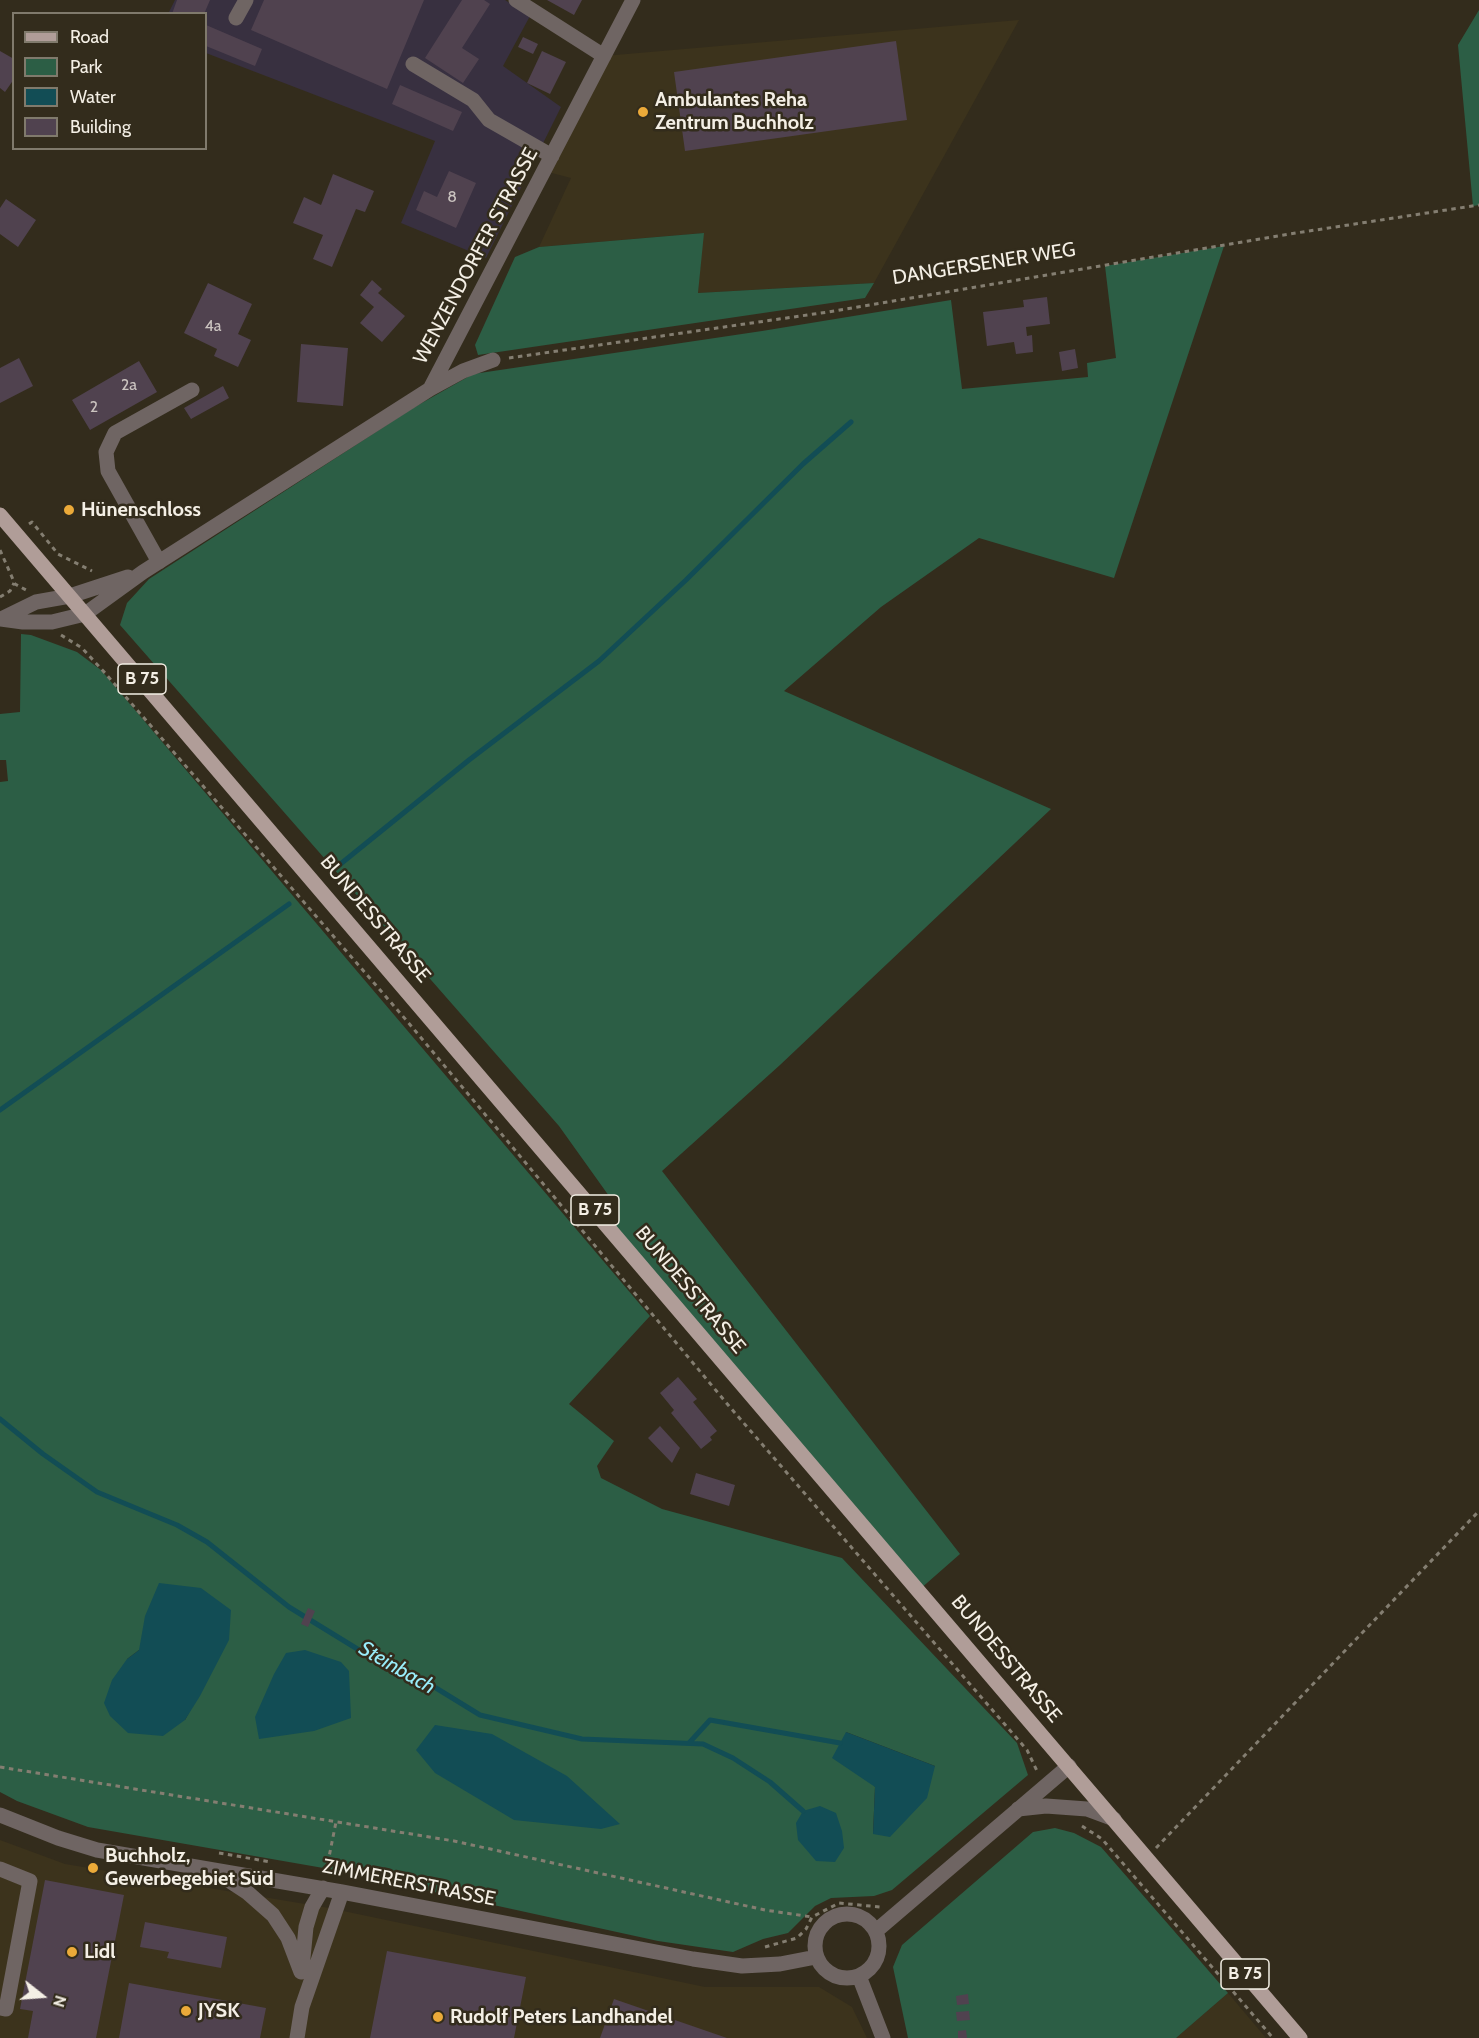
<!DOCTYPE html>
<meta charset="utf-8">
<style>
body{margin:0}
#map{position:relative;width:1479px;height:2038px;overflow:hidden;background:#332c1c;font-family:Cabin,sans-serif}
canvas{display:block}
.legend{position:absolute;left:12px;top:12px;width:195px;height:138px;box-sizing:border-box;background:#332c1c;border:2px solid #807a6c;margin:0;padding:8px 10px;list-style:none;font-size:18px;color:#f4efe5}
.legend li{display:flex;align-items:center;gap:12px;height:30px}
.legend b{width:30px;border:2px solid #807a6c}
.north{position:absolute;left:12px;top:1966px;width:60px;height:60px;-webkit-text-stroke:4px #332c1c;paint-order:stroke;rotate:107deg;font-size:16px;font-weight:700;line-height:24px;text-align:center;color:#f4efe5}
.north::after{content:'';display:block;margin:auto;width:21px;height:27px;background:#f4efe5;clip-path:polygon(50% 0,100% 100%,50% 72%,0 100%)}
</style>
<div id="map">
<canvas width="1479" height="2038"></canvas>
<ul class="legend">
<li><b style="height:8px;background:#b09d98"></b>Road</li>
<li><b style="height:16px;background:#2c5e45"></b>Park</li>
<li><b style="height:16px;background:#124d55"></b>Water</li>
<li><b style="height:16px;background:#50424f"></b>Building</li>
</ul>
<div class="north">N</div>
</div>
<script>
const ctx = document.querySelector('canvas').getContext('2d');
ctx.lineJoin = 'round';
function fillPath(path, color) {
  ctx.fillStyle = color;
  ctx.fill(path, 'evenodd');
}
function shape(rows) {
  const path = new Path2D();
  for (const r of rows) {
    if (r.length === 3) {
      path.moveTo(r[0] + r[2], r[1]);
      path.arc(r[0], r[1], r[2], 0, 2 * Math.PI);
      continue;
    }
    path.moveTo(r[0], r[1]);
    for (let i = 2; i < r.length; i += 2) path.lineTo(r[i], r[i + 1]);
  }
  return path;
}
function stroke(path, color, width, dash) {
  ctx.strokeStyle = color;
  ctx.lineWidth = width;
  ctx.lineCap = dash ? 'butt' : 'round';
  ctx.setLineDash(dash || []);
  ctx.stroke(path);
}
function label(font, color, halo, rows, align = 'center') {
  ctx.font = font + ' Cabin,sans-serif';
  ctx.lineWidth = 5;
  ctx.setLineDash([]);
  ctx.textBaseline = 'middle';
  ctx.strokeStyle = halo;
  ctx.fillStyle = color;
  for (const [text, x, y, turn = 0] of rows) {
    ctx.save();
    ctx.translate(x, y);
    ctx.rotate((+turn || 0) * Math.PI / 180);
    ctx.textAlign = isNaN(turn) ? turn : align;
    if (halo) ctx.strokeText(text, 0, 0);
    ctx.fillText(text, 0, 0);
    ctx.restore();
  }
}
const built = shape([
 [1019,20,874,283,698,293,703,233,539,247,571,178,544,171,604,56],
 [0,1840,65,1864,329,1908,705,1987,819,1987,852,2007,867,2038,0,2038],
 [1228,1993,1266,2038,1176,2038]
]);
const industrial = shape([
 [175,0,505,0,530,16,503,66,561,107,486,258,401,223,435,141,206,53,206,14,168,14]
]);
const green = shape([
 [1479,10,1479,205,1473,206,1458,45],
 [704,233,698,293,874,283,865,298,478,355,475,345,515,257,539,247],
 [1224,246,1114,578,979,538,881,607,784,691,1051,809,780,1065,662,1171,960,1554,919,1590,606,1223,619,1210,559,1126,120,625,127,603,149,579,413,408,473,374,762,331,951,300,962,389,1088,377,1087,363,1116,358,1105,266],
 [21,634,31,635,77,652,101,670,650,1316,569,1404,614,1441,597,1466,601,1478,662,1509,842,1558,1017,1743,1028,1775,892,1890,874,1896,831,1898,815,1906,788,1933,763,1939,733,1952,658,1941,329,1869,88,1827,17,1801,0,1792,0,782,8,781,6,760,0,760,0,714,20,712],
 [139,1650,213,1668,185,1720,127,1659],
 [846,1732,935,1766,873,1834,875,1787],
 [1055,1828,1074,1833,1101,1847,1228,1993,1176,2038,908,2038,893,1967,902,1945,1033,1832]
]);
const water = shape([
 [159,1583,201,1588,231,1610,229,1640,200,1696,185,1720,163,1736,128,1733,110,1716,104,1703,112,1680,127,1659,139,1650,145,1616],
 [305,1650,341,1662,349,1671,351,1718,314,1731,259,1739,255,1717,274,1674,286,1653],
 [435,1725,492,1734,567,1776,620,1824,601,1829,514,1820,435,1773,416,1750],
 [846,1732,935,1766,927,1798,890,1837,873,1834,875,1787,832,1758],
 [820,1806,836,1813,842,1831,844,1848,835,1862,816,1861,798,1840,796,1823,803,1811]
]);
const stream = shape([
 [338,866,469,760,599,661,686,580,803,464,851,422],
 [0,1110,289,904],
 [0,1419,43,1454,97,1492,177,1525,207,1542,289,1607,359,1650,436,1688,480,1715,582,1739,703,1744,733,1758,770,1782,803,1811],
 [689,1743,710,1720,840,1743]
]);
const building = shape([
 [177,0,210,0,204,14,172,14],
 [264,0,424,0,387,89,251,30],
 [462,0,484,0,490,4,462,48,479,59,463,83,425,58],
 [547,0,582,0,574,15],
 [206,25,262,49,255,66,206,46],
 [523,37,538,44,533,54,518,47],
 [896,41,907,120,685,151,674,72],
 [0,51,14,59,14,79,5,92,0,88],
 [542,51,566,62,550,94,527,83],
 [400,85,462,112,453,131,392,104],
 [449,171,476,183,456,228,416,210,424,191,437,197],
 [333,174,374,191,365,212,356,209,332,267,313,259,323,235,293,223,304,197,321,205],
 [6,199,36,220,18,247,0,234,0,208],
 [372,280,382,289,378,293,405,316,382,342,360,323,374,307,360,295],
 [208,283,252,304,238,334,251,340,238,367,214,356,217,349,184,333],
 [1047,297,1050,324,1026,327,1027,336,1032,335,1033,352,1016,354,1014,342,987,346,983,312,1024,307,1023,300],
 [301,344,348,348,343,406,297,402],
 [1075,349,1078,368,1062,371,1059,352],
 [19,358,33,386,0,403,0,368],
 [139,361,157,392,90,430,72,400],
 [223,386,229,398,191,419,184,408],
 [678,1377,697,1399,693,1402,717,1431,710,1437,712,1440,701,1449,671,1413,674,1410,660,1393],
 [660,1426,680,1448,672,1463,648,1438],
 [696,1473,735,1485,729,1506,690,1494],
 [308,1608,315,1611,308,1627,301,1624],
 [45,1880,124,1895,96,2038,28,2038,33,2011,20,2009],
 [145,1922,227,1937,221,1968,167,1958,169,1952,140,1947],
 [387,1951,526,1977,514,2038,370,2038],
 [129,1983,266,2008,260,2038,119,2038],
 [968,1994,969,2004,957,2005,956,1996],
 [614,1999,727,2038,600,2038],
 [969,2011,970,2020,957,2021,956,2012],
 [966,2030,967,2038,958,2038,958,2031]
]);
const path = shape([
 [509,358,828,312,1296,233,1479,205],
 [29,524,32,522,58,554,92,571],
 [0,550,15,584,26,590],
 [0,597,10,591,14,583],
 [61,635,82,648,105,673,407,1021,729,1406,1027,1750,1038,1773],
 [0,1767,454,1841,765,1910,812,1917],
 [1082,1826,1102,1839,1273,2038],
 [1156,1848,1479,1511],
 [219,1853,271,1862],
 [326,1872,336,1822],
 [765,1947,797,1938,806,1929,812,1917,839,1903,880,1907]
]);
const minor = shape([
 [516,0,604,56],
 [236,18,246,0],
 [413,64,473,100,489,120,552,156],
 [430,389,633,0],
 [159,562,108,471,106,452,115,433,192,390],
 [0,619,23,622,52,622,85,614,143,572,430,389,463,371,493,360],
 [1,619,36,602,70,596,128,577],
 [1018,1809,1046,1806,1087,1809,1114,1819],
 [0,1815,58,1838,97,1850,342,1892,693,1959,742,1966,780,1964,816,1957],
 [0,1869,30,1881,6,2009,0,2008],
 [216,1872,248,1893,273,1915,288,1938,301,1972],
 [847,1946,32],
 [876,1931,1069,1766],
 [302,1968,306,1927,312,1907,323,1888],
 [859,1976,883,2038],
 [297,2038,302,2007,342,1892]
]);
const major = shape([
 [0,515,1300,2038]
]);
const markers = [
 [643,112,6,"#ebaa39"],
 [69,510,6,"#ebaa39"],
 [93,1868,6,"#ebaa39"],
 [72,1952,6,"#ebaa39"],
 [186,2011,6,"#ebaa39"],
 [438,2017,6,"#ebaa39"]
];
const numberNames = [
 ["8",452,197],
 ["4a",213,326],
 ["2a",129,385],
 ["2",94,407]
];
const shields = [
 [142,679,48],
 [595,1210,48],
 [1245,1974,48]
];
const shieldNames = [
 ["B 75",142,679],
 ["B 75",595,1210],
 ["B 75",1245,1974]
];
const poiNames = [
 ["Ambulantes Reha",655,100],
 ["Zentrum Buchholz",655,123],
 ["Hünenschloss",81,510],
 ["Buchholz,",105,1856],
 ["Gewerbegebiet Süd",105,1879],
 ["Lidl",84,1952],
 ["JYSK",198,2011],
 ["Rudolf Peters Landhandel",450,2017]
];
const streetNames = [
 ["WENZENDORFER STRASSE",476,256,-62],
 ["DANGERSENER WEG",984,264,-9],
 ["BUNDESSTRASSE",375,919,50],
 ["BUNDESSTRASSE",690,1290,50],
 ["BUNDESSTRASSE",1006,1659,50],
 ["ZIMMERERSTRASSE",409,1883,11]
];
const waterNames = [
 ["Steinbach",397,1668,30]
];
fillPath(built, '#3c331c');
fillPath(industrial, '#383040');
fillPath(green, '#2c5e45');
fillPath(water, '#124d55');
stroke(stream, '#124d55', 5);
fillPath(building, '#50424f');
stroke(path, '#847e71', 3, [4.5, 4.5]);
stroke(minor, '#6f6563', 15);
stroke(major, '#b09d98', 15);
for (const [x, y, r, color] of markers) {
  const dot = new Path2D();
  dot.arc(x, y, r, 0, 2 * Math.PI);
  ctx.fillStyle = color;
  ctx.fill(dot);
  stroke(dot, '#332c1c', 2);
}
label('16px', '#cbc4c0', null, numberNames);
for (const [x, y, w] of shields) {
  const box = new Path2D();
  box.roundRect(x - w / 2, y - 15, w, 30, 4.5);
  ctx.fillStyle = '#332c1c';
  ctx.fill(box);
  stroke(box, '#f4efe5', 1.5);
}
label('bold 18px', '#f4efe5', null, shieldNames);
label('bold 20px', '#f4efe5', '#332c1c', poiNames, 'left');
label('20px', '#f4efe5', '#332c1c', streetNames);
label('italic 21px', '#99edfa', '#332c1c', waterNames);
</script>
